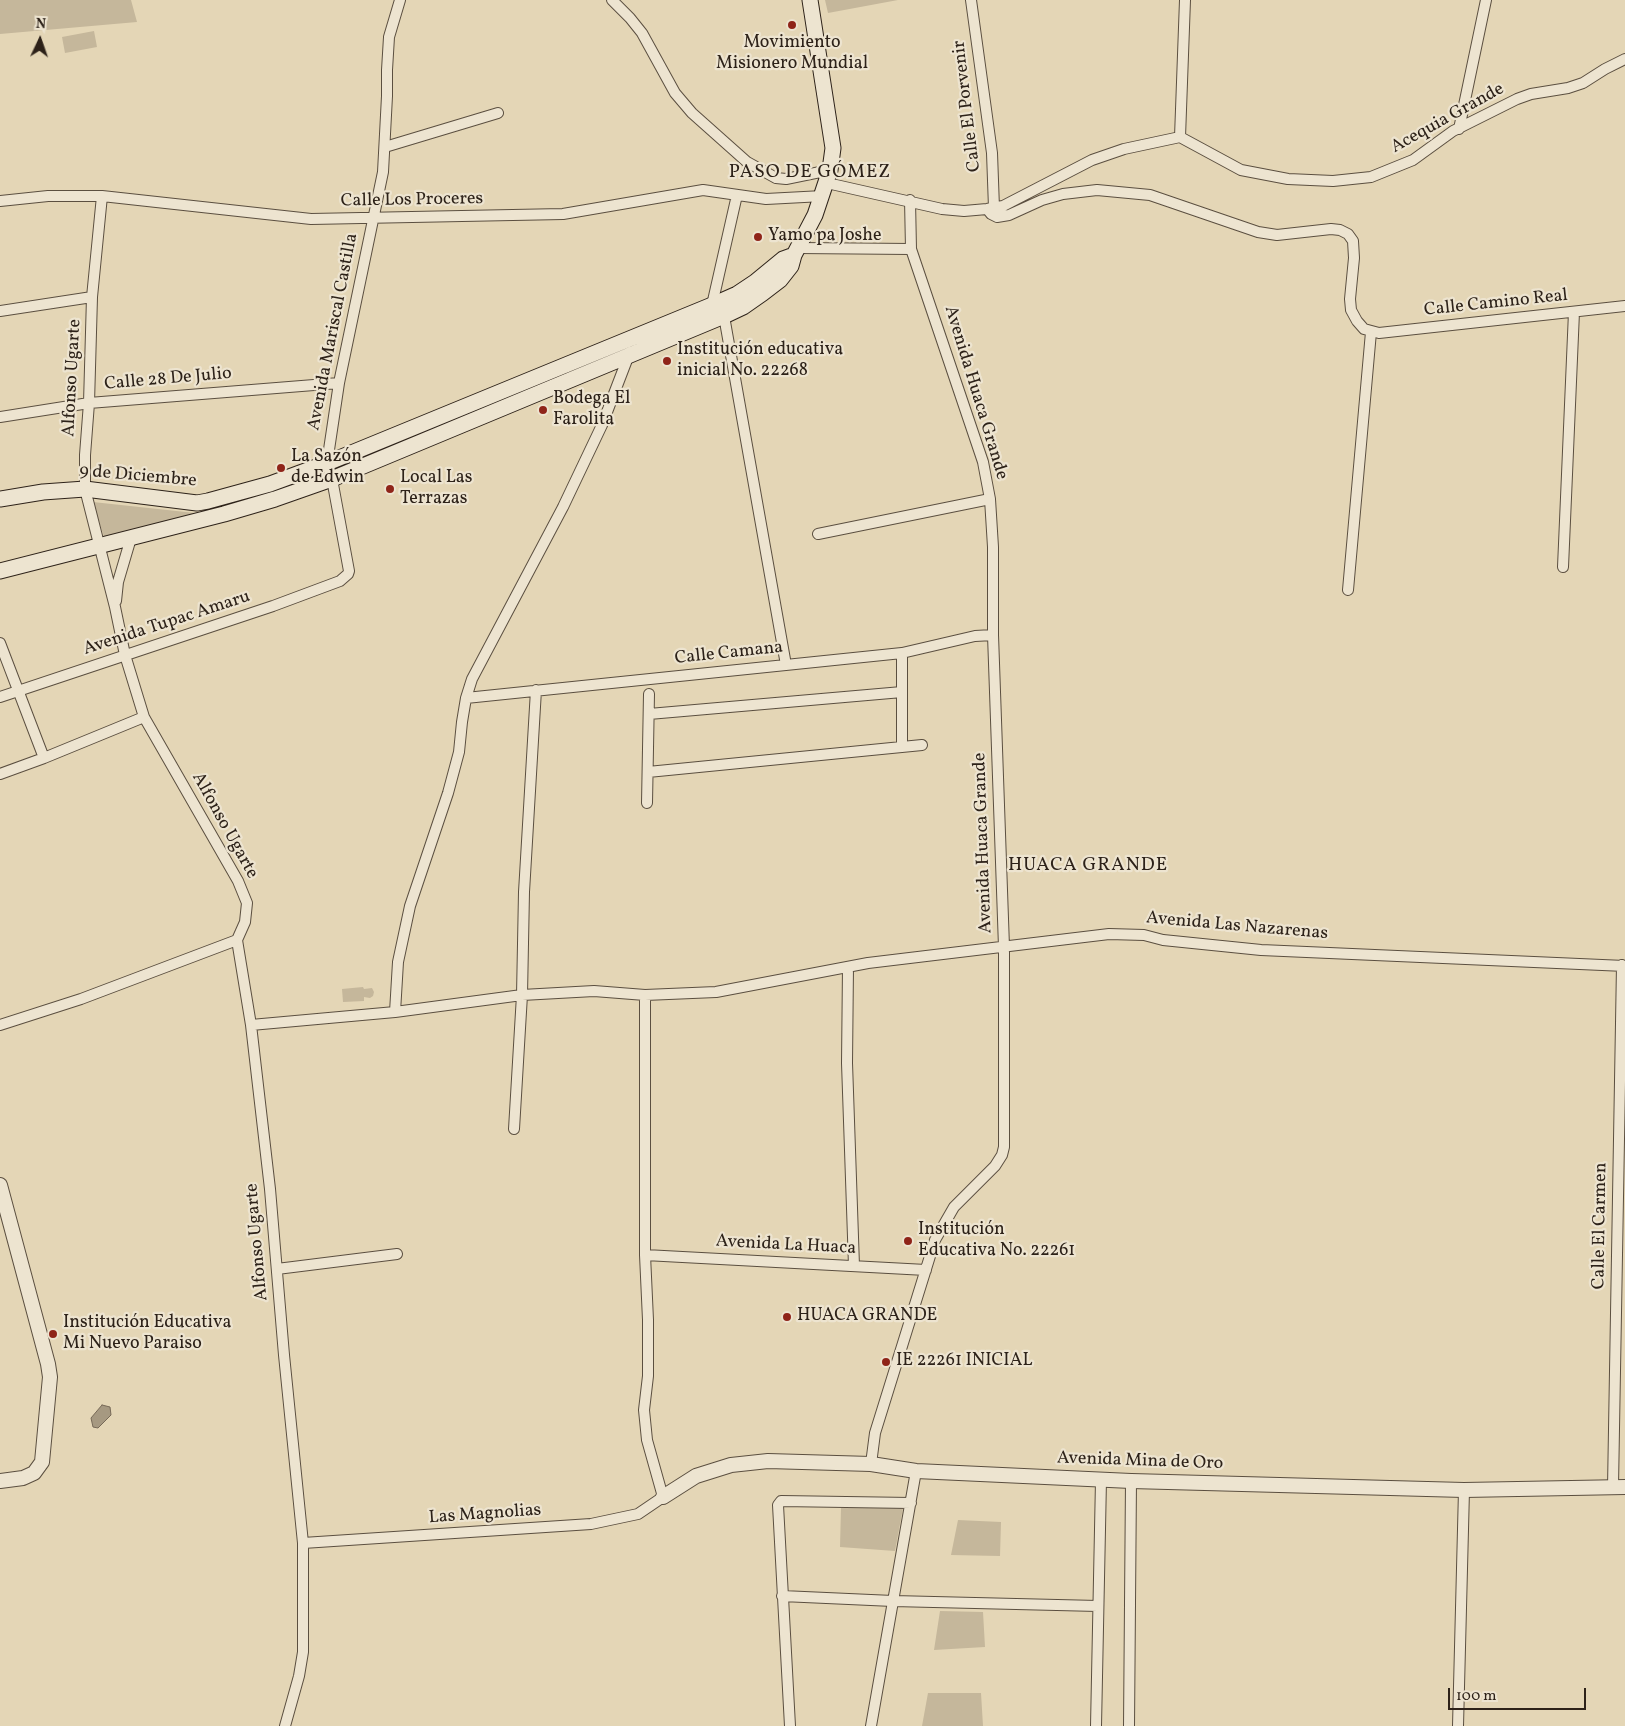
<!DOCTYPE html>
<meta charset="utf-8">
<style>
body{margin:0}
#map{position:relative;width:1625px;height:1726px;overflow:hidden;background:#e4d6b6;font-family:Vollkorn,serif}
canvas{display:block}
.north{position:absolute;left:15px;top:15px;width:50px;height:50px;-webkit-text-stroke:4px #ede4d0;paint-order:stroke;rotate:3deg;font-size:14px;font-weight:700;line-height:20px;text-align:center;color:#2d2219}
.north::after{content:'';display:block;margin:auto;width:18px;height:22px;background:#2d2219;clip-path:polygon(50% 0,100% 100%,50% 72%,0 100%)}
.scale{position:absolute;left:1448px;top:1688px;width:138px;height:22px;box-sizing:border-box;border:2px solid #2d2219;border-top:0;padding-left:6px;font-size:15px;line-height:18px;white-space:nowrap;color:#2d2219;-webkit-text-stroke:4px #ede4d0;paint-order:stroke}
</style>
<div id="map">
<canvas width="1625" height="1726"></canvas>
<div class="north">N</div>
<div class="scale">100 m</div>
</div>
<script>
const ctx = document.querySelector('canvas').getContext('2d');
ctx.lineJoin = 'round';
function fillPath(path, color) {
  ctx.fillStyle = color;
  ctx.fill(path, 'evenodd');
}
function shape(rows) {
  const path = new Path2D();
  for (const r of rows) {
    path.moveTo(r[0], r[1]);
    for (let i = 2; i < r.length; i += 2) path.lineTo(r[i], r[i + 1]);
  }
  return path;
}
function stroke(path, color, width, dash) {
  ctx.strokeStyle = color;
  ctx.lineWidth = width;
  ctx.lineCap = dash ? 'butt' : 'round';
  ctx.setLineDash(dash || []);
  ctx.stroke(path);
}
function label(font, color, halo, rows, align = 'center') {
  ctx.font = font + ' Vollkorn,serif';
  ctx.lineWidth = 4.5;
  ctx.setLineDash([]);
  ctx.textBaseline = 'middle';
  ctx.strokeStyle = halo;
  ctx.fillStyle = color;
  for (const [text, x, y, turn = 0] of rows) {
    ctx.save();
    ctx.translate(x, y);
    ctx.rotate((+turn || 0) * Math.PI / 180);
    ctx.textAlign = isNaN(turn) ? turn : align;
    if (halo) ctx.strokeText(text, 0, 0);
    ctx.fillText(text, 0, 0);
    ctx.restore();
  }
}
const green = shape([
 [0,0,131,0,137,22,0,34],
 [825,0,898,0,828,13],
 [94,31,97,47,65,53,62,37],
 [93,502,195,513,104,537],
 [363,987,364,989,372,988,374,992,373,996,370,998,364,997,364,1001,343,1002,342,989],
 [841,1508,903,1508,895,1551,840,1547],
 [958,1520,1001,1522,1000,1556,951,1555],
 [940,1611,983,1612,985,1647,934,1650],
 [928,1693,981,1693,983,1726,922,1726]
]);
const water = shape([
 [102,1405,110,1407,111,1415,98,1428,93,1427,91,1418,102,1405]
]);
const minor = shape([
 [612,0,630,18,642,33,675,93,692,113,747,162,776,178,786,179,830,170],
 [971,0,992,153,994,208],
 [1459,129,1486,0],
 [1180,137,1185,0],
 [385,147,498,113],
 [827,183,942,209,964,211,987,209,1003,206,1092,160,1124,149,1180,137,1241,170,1288,179,1333,181,1371,177,1413,160,1453,131,1517,99,1531,94,1568,88,1583,83,1605,69,1625,59],
 [102,196,92,297,89,403,85,455,85,489,115,607,125,655,144,717,238,881,247,903,245,922,237,940,251,1025,270,1189,284,1355,303,1543,303,1652,299,1676,285,1726],
 [0,201,48,196,102,196,311,219,563,214,703,190,766,199,823,196],
 [987,209,991,214,997,217,1009,215,1042,200,1063,194,1097,190,1150,195,1258,232,1277,235,1331,229,1340,230,1348,234,1353,241,1354,258,1350,299,1351,310,1357,321,1364,329,1379,333,1625,306],
 [798,248,911,249],
 [712,305,737,195],
 [0,311,92,297],
 [724,316,786,665],
 [0,417,89,403,339,383],
 [818,534,990,499],
 [1563,567,1574,312],
 [1348,590,1371,332],
 [116,601,118,582,131,538],
 [0,643,44,758],
 [0,697,273,606,340,581,348,574,349,571,332,479,327,463,339,383,383,172,387,96,387,70,389,37,400,0],
 [466,698,902,653,975,636,993,635],
 [649,714,902,692],
 [902,747,902,653],
 [648,772,922,745],
 [0,774,44,758,144,717],
 [647,803,649,694],
 [848,967,847,1063,854,1266],
 [395,1012,398,962,410,906,448,793,459,752,462,722,466,698,472,679,563,507,602,425,630,352],
 [0,1025,81,999,237,940],
 [251,1025,395,1012,522,995,594,991,645,995,716,992,868,963,1109,934,1144,935,1163,940,1261,950,1625,966],
 [514,1129,522,995,524,892,536,690],
 [645,1255,926,1270],
 [277,1269,397,1254],
 [871,1464,875,1433,935,1240,954,1207,995,1166,1002,1155,1004,1147,1004,947,993,635,993,547,990,499,983,462,911,249,910,200],
 [1613,1487,1622,965],
 [303,1543,591,1524,638,1514,663,1497,647,1440,644,1410,648,1376,648,1320,645,1255,645,995],
 [782,1596,893,1601,1098,1606],
 [790,1726,778,1505,781,1501,911,1503],
 [871,1726,916,1471],
 [1096,1726,1101,1480],
 [1129,1726,1131,1481],
 [1458,1726,1464,1490]
]);
const tertiary = shape([
 [0,1185,48,1364,50,1377,42,1462,34,1473,23,1478,0,1481],
 [663,1497,696,1476,731,1465,768,1461,871,1464,916,1471,1131,1481,1464,1490,1625,1487]
]);
const secondary = shape([
 [0,499,43,492,85,489,197,503,208,501,270,484,327,463,712,305,737,294,755,282,783,259,794,255],
 [0,571,224,514,275,499,332,479,724,316,743,307,763,293,780,280,791,266,794,255,815,215,830,170,833,148,810,0]
]);
const markers = [
 [792,25,5,"#8f2418"],
 [758,237,5,"#8f2418"],
 [667,361,5,"#8f2418"],
 [543,410,5,"#8f2418"],
 [281,468,5,"#8f2418"],
 [390,489,5,"#8f2418"],
 [908,1241,5,"#8f2418"],
 [787,1317,5,"#8f2418"],
 [53,1334,5,"#8f2418"],
 [886,1362,5,"#8f2418"]
];
const poiNames = [
 ["Movimiento",792,44,"center"],
 ["Misionero Mundial",792,65,"center"],
 ["Yamo pa Joshe",768,237],
 ["Institución educativa",677,351],
 ["inicial No. 22268",677,372],
 ["Bodega El",553,400],
 ["Farolita",553,421],
 ["La Sazón",291,458],
 ["de Edwin",291,479],
 ["Local Las",400,479],
 ["Terrazas",400,500],
 ["Institución",918,1231],
 ["Educativa No. 22261",918,1252],
 ["HUACA GRANDE",797,1317],
 ["Institución Educativa",63,1324],
 ["Mi Nuevo Paraiso",63,1345],
 ["IE 22261 INICIAL",896,1362]
];
const streetNames = [
 ["Calle El Porvenir",968,106,-97],
 ["Acequia Grande",1448,119,-29],
 ["Calle Los Proceres",412,201,-1],
 ["Calle Camino Real",1496,304,-6],
 ["Avenida Mariscal Castilla",334,332,-79],
 ["Alfonso Ugarte",73,378,-87],
 ["Calle 28 De Julio",168,380,-5],
 ["Avenida Huaca Grande",975,393,73],
 ["9 de Diciembre",138,477,5],
 ["Avenida Tupac Amaru",167,624,-18],
 ["Calle Camana",729,654,-6],
 ["Alfonso Ugarte",224,826,61],
 ["Avenida Huaca Grande",984,843,-92],
 ["Avenida Las Nazarenas",1237,927,5],
 ["Calle El Carmen",1601,1226,-89],
 ["Alfonso Ugarte",258,1242,-95],
 ["Avenida La Huaca",786,1246,3],
 ["Avenida Mina de Oro",1140,1462,2],
 ["Las Magnolias",485,1515,-4]
];
const neighbourhoodNames = [
 ["PASO DE GÓMEZ",810,174],
 ["HUACA GRANDE",1088,867]
];
fillPath(green, '#c5b79b');
fillPath(water, '#a69981');
stroke(water, '#766957', 1);
stroke(minor, '#5b4f40', 12);
stroke(tertiary, '#5b4f40', 16);
stroke(secondary, '#2d2219', 17);
stroke(minor, '#ede4d0', 10);
stroke(tertiary, '#ede4d0', 14);
stroke(secondary, '#ede4d0', 15);
for (const [x, y, r, color] of markers) {
  const dot = new Path2D();
  dot.arc(x, y, r, 0, 2 * Math.PI);
  ctx.fillStyle = color;
  ctx.fill(dot);
  stroke(dot, '#ede4d0', 2);
}
label('18px', '#2d2219', '#ede4d0', poiNames, 'left');
label('18px', '#2d2219', '#ede4d0', streetNames);
ctx.letterSpacing = '1px';
label('19px', '#2d2219', '#ede4d0', neighbourhoodNames);
ctx.letterSpacing = '0px';
</script>
